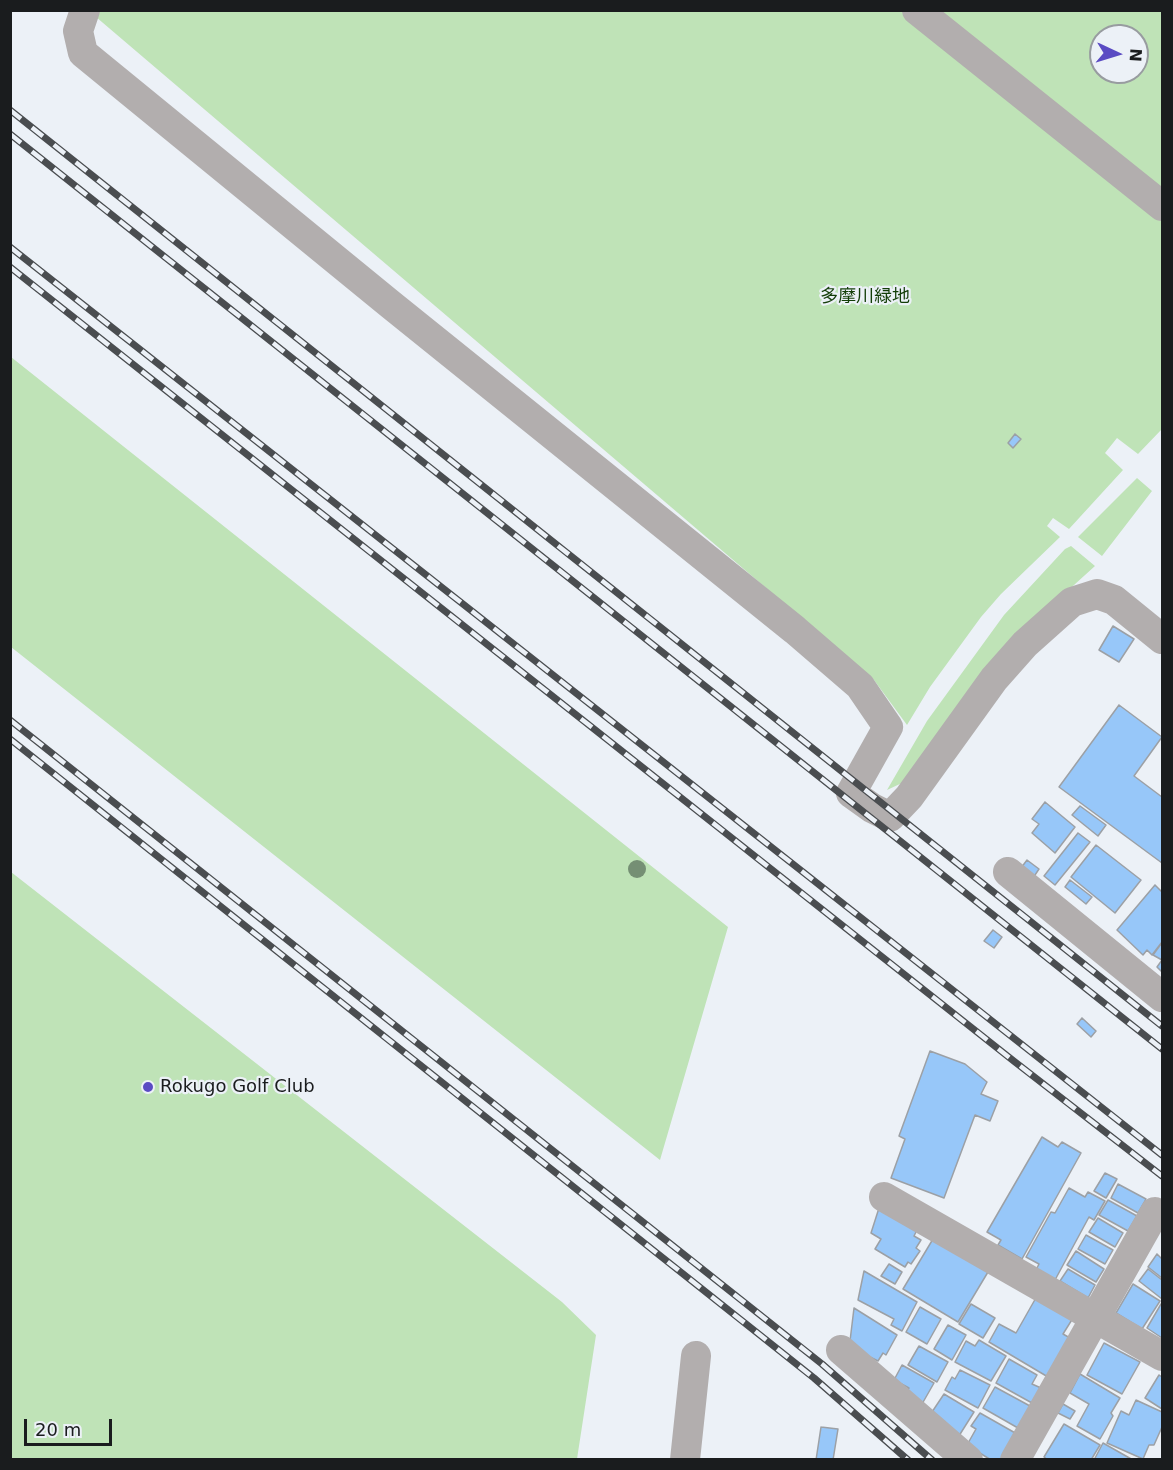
<!DOCTYPE html>
<meta charset="utf-8">
<style>
body{margin:0}
#map{position:relative;width:1173px;height:1470px;overflow:hidden;background:#ecf1f7;font-family:"DejaVu Sans",sans-serif}
canvas{display:block}
.frame{position:absolute;inset:0;border:12px solid #1a1c1e;pointer-events:none}
.north{position:absolute;left:1089px;top:24px;width:60px;height:60px;box-sizing:border-box;background:#ecf1f7;border:2px solid #989ca0;border-radius:50%;rotate:94deg;font-size:16px;font-weight:700;line-height:24px;text-align:center;color:#1a1c1e}
.north::after{content:'';display:block;margin:auto;width:21px;height:27px;background:#5a4bc3;clip-path:polygon(50% 0,100% 100%,50% 72%,0 100%)}
.scale{position:absolute;left:24px;top:1419px;width:88px;height:27px;box-sizing:border-box;border:3px solid #1a1c1e;border-top:0;padding-left:8px;font-size:18px;line-height:21px;white-space:nowrap;color:#1a1c1e;-webkit-text-stroke:4px #ecf1f7;paint-order:stroke}
</style>
<div id="map">
<canvas width="1173" height="1470"></canvas>
<div class="frame"></div>
<div class="north">N</div>
<div class="scale">20 m</div>
</div>
<script>
const ctx = document.querySelector('canvas').getContext('2d');
ctx.lineJoin = 'round';
function fillPath(path, color) {
  ctx.fillStyle = color;
  ctx.fill(path, 'evenodd');
}
function shape(rows) {
  const path = new Path2D();
  for (const r of rows) {
    path.moveTo(r[0], r[1]);
    for (let i = 2; i < r.length; i += 2) path.lineTo(r[i], r[i + 1]);
  }
  return path;
}
function stroke(path, color, width, dash) {
  ctx.strokeStyle = color;
  ctx.lineWidth = width;
  ctx.lineCap = dash ? 'butt' : 'round';
  ctx.setLineDash(dash || []);
  ctx.stroke(path);
}
function label(font, color, halo, rows, align = 'center') {
  ctx.font = font + ' "DejaVu Sans","Noto Sans JP",sans-serif';
  ctx.lineWidth = 4.5;
  ctx.setLineDash([]);
  ctx.textBaseline = 'middle';
  ctx.strokeStyle = halo;
  ctx.fillStyle = color;
  for (const [text, x, y, turn = 0] of rows) {
    ctx.save();
    ctx.translate(x, y);
    ctx.rotate((+turn || 0) * Math.PI / 180);
    ctx.textAlign = isNaN(turn) ? turn : align;
    if (halo) ctx.strokeText(text, 0, 0);
    ctx.fillText(text, 0, 0);
    ctx.restore();
  }
}
const green = shape([
 [89,11,1162,11,1162,429,1138,454,1117,438,1105,453,1123,470,1069,529,1053,518,1047,526,1060,537,1001,594,981,617,930,687,907,725,874,680],
 [1101,36,1137,36,1137,72,1101,72],
 [11,357,728,927,660,1160,11,647],
 [1137,478,1152,491,1102,556,1078,537],
 [1071,546,1095,566,1032,623,902,783,887,790,927,721,1004,615,1065,549],
 [11,872,562,1302,596,1335,577,1459,11,1459]
]);
const building = shape([
 [1015,434,1021,439,1013,448,1008,443,1015,434],
 [1113,626,1134,639,1119,662,1099,650,1113,626],
 [1119,705,1162,737,1134,776,1162,797,1162,863,1059,787,1119,705],
 [1045,802,1075,827,1055,853,1032,833,1039,824,1032,819,1045,802],
 [1080,806,1106,825,1098,836,1072,815,1080,806],
 [1078,833,1090,842,1055,885,1044,876,1078,833],
 [1096,845,1141,880,1115,913,1071,877,1096,845],
 [1027,860,1039,869,1033,878,1021,868,1027,860],
 [1070,880,1092,897,1086,904,1065,887,1070,880],
 [1155,885,1162,892,1162,942,1152,955,1147,950,1143,955,1117,930,1155,885],
 [993,930,1002,937,994,948,984,941,993,930],
 [1161,944,1162,945,1162,972,1157,967,1162,960,1153,955,1161,944],
 [1082,1018,1096,1031,1091,1037,1077,1024,1082,1018],
 [930,1051,965,1064,987,1082,981,1094,998,1101,990,1121,975,1115,944,1198,891,1178,905,1139,899,1136,930,1051],
 [1042,1137,1058,1147,1062,1142,1081,1153,1022,1259,998,1245,1001,1240,987,1232,1042,1137],
 [1105,1173,1117,1179,1106,1198,1094,1191,1105,1173],
 [1118,1184,1146,1199,1138,1213,1111,1198,1118,1184],
 [1069,1188,1085,1197,1088,1192,1105,1201,1094,1220,1089,1217,1055,1280,1036,1270,1039,1264,1026,1257,1051,1212,1055,1213,1069,1188],
 [1108,1200,1137,1216,1128,1231,1099,1215,1108,1200],
 [879,1208,917,1230,914,1236,921,1240,916,1248,920,1251,911,1264,908,1262,905,1267,875,1249,881,1239,871,1233,879,1208],
 [1098,1218,1123,1233,1115,1247,1089,1232,1098,1218],
 [1086,1235,1113,1250,1105,1264,1078,1249,1086,1235],
 [933,1239,988,1272,958,1322,903,1289,933,1239],
 [1076,1251,1104,1269,1096,1282,1067,1265,1076,1251],
 [1157,1254,1162,1259,1162,1278,1148,1267,1157,1254],
 [889,1264,902,1272,895,1284,881,1276,889,1264],
 [1068,1269,1095,1285,1088,1298,1060,1281,1068,1269],
 [1148,1269,1162,1280,1162,1299,1139,1281,1148,1269],
 [864,1271,917,1302,902,1331,891,1325,894,1319,858,1300,864,1271],
 [1133,1284,1160,1301,1142,1329,1116,1313,1133,1284],
 [1037,1296,1073,1318,1063,1334,1070,1338,1048,1377,989,1342,999,1324,1016,1333,1037,1296],
 [971,1304,995,1318,983,1338,959,1324,971,1304],
 [1161,1304,1162,1305,1162,1338,1147,1328,1161,1304],
 [920,1307,941,1319,927,1344,906,1332,920,1307],
 [854,1308,897,1335,886,1355,883,1353,878,1361,858,1351,850,1341,854,1308],
 [948,1325,966,1335,952,1360,934,1349,948,1325],
 [979,1340,1006,1356,991,1381,955,1362,966,1341,975,1346,979,1340],
 [1104,1343,1140,1362,1122,1394,1087,1375,1104,1343],
 [919,1346,948,1362,937,1382,908,1365,919,1346],
 [1009,1359,1037,1375,1032,1384,1041,1388,1032,1403,996,1383,1009,1359],
 [902,1365,934,1383,922,1404,905,1394,909,1388,894,1380,902,1365],
 [960,1370,990,1385,978,1408,945,1390,952,1377,955,1379,960,1370],
 [1080,1374,1120,1398,1111,1413,1113,1416,1100,1439,1077,1426,1089,1404,1070,1393,1080,1374],
 [1159,1375,1162,1377,1162,1409,1145,1398,1159,1375],
 [995,1387,1030,1406,1018,1428,983,1408,995,1387],
 [944,1394,974,1412,957,1439,930,1415,944,1394],
 [1136,1400,1162,1412,1162,1427,1154,1445,1149,1445,1143,1459,1107,1443,1121,1411,1129,1415,1136,1400],
 [1063,1404,1075,1411,1070,1419,1058,1413,1063,1404],
 [980,1413,1017,1434,1003,1460,991,1460,967,1445,976,1429,971,1426,980,1413],
 [1064,1424,1100,1445,1091,1460,1048,1460,1044,1457,1064,1424],
 [821,1427,838,1429,833,1460,816,1460,821,1427],
 [1103,1443,1133,1460,1094,1460,1103,1443]
]);
const minor = shape([
 [85,10,78,31,83,53,390,304,795,630,860,686,888,727,851,793,872,808,890,817,909,797,994,679,1025,644,1072,602,1097,594,1114,600,1162,639],
 [917,10,1162,206],
 [1008,872,1162,997],
 [884,1197,1162,1356],
 [841,1350,968,1460],
 [685,1460,696,1356],
 [1015,1460,1155,1212]
]);
const rail = shape([
 [10,110,1162,1026],
 [10,134,1162,1049],
 [10,247,1162,1155],
 [10,267,1015,1062,1162,1176],
 [10,720,822,1364,932,1460],
 [10,739,814,1378,908,1460]
]);
const trees = [
 [637,869]
];
const markers = [
 [148,1087,6,"#5a4bc3"]
];
const parkNames = [
 ["多摩川緑地",865,297]
];
const poiNames = [
 ["Rokugo Golf Club",160,1087]
];
fillPath(green, '#bfe3b7');
fillPath(building, '#97c7f9');
stroke(building, '#9ca0a5', 1.5);
stroke(minor, '#b2aeae', 30);
stroke(rail, '#4a4d50', 7);
stroke(rail, '#ecf1f7', 4.5, [14]);
ctx.fillStyle = '#758f74';
for (const [x, y] of trees) {
  ctx.beginPath();
  ctx.arc(x, y, 9, 0, 2 * Math.PI);
  ctx.fill();
}
for (const [x, y, r, color] of markers) {
  const dot = new Path2D();
  dot.arc(x, y, r, 0, 2 * Math.PI);
  ctx.fillStyle = color;
  ctx.fill(dot);
  stroke(dot, '#ecf1f7', 2);
}
label('18px', '#133e08', '#ecf1f7', parkNames);
label('18px', '#1a1c1e', '#ecf1f7', poiNames, 'left');
</script>
